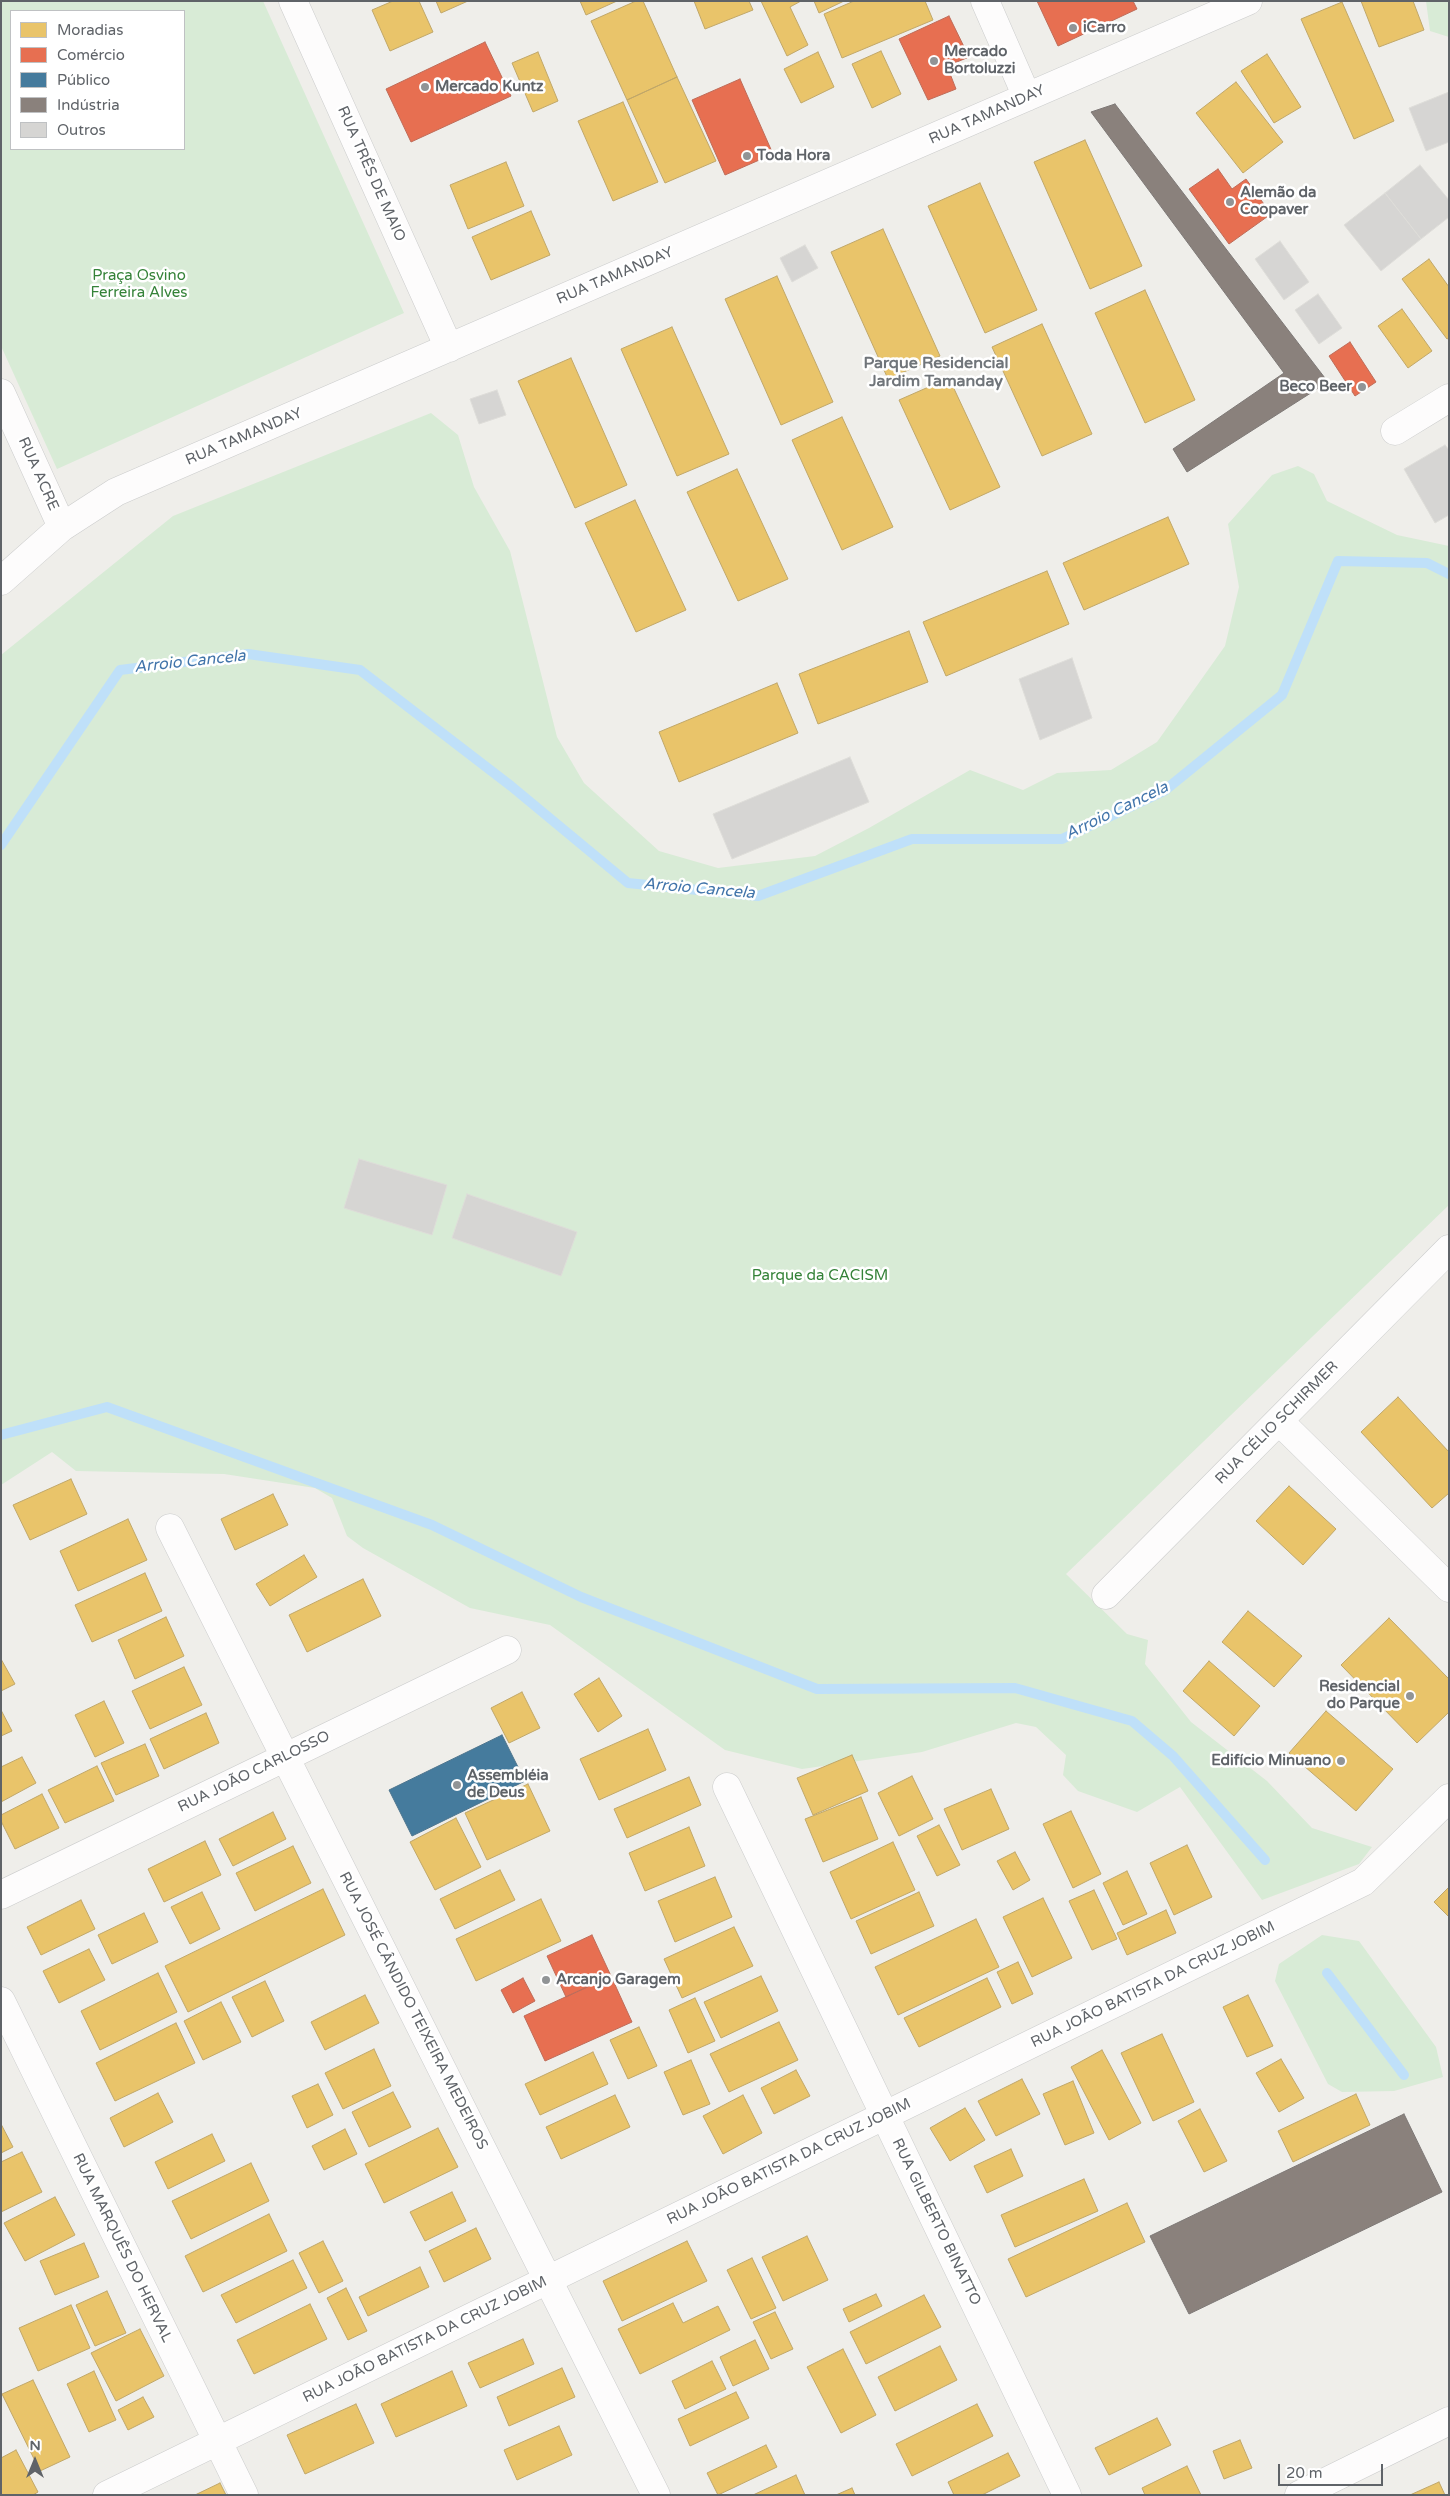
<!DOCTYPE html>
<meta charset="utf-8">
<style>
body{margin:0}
#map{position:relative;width:1450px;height:2496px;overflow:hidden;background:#efeeea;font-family:"Varela Round",sans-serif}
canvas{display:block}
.frame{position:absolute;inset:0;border:2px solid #5f6368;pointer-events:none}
.legend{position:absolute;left:10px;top:10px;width:175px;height:140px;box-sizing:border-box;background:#fff;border:1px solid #bfc1c3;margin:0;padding:6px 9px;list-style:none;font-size:15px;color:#5f6368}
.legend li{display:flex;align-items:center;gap:10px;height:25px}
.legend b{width:25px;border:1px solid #bfc1c3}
.north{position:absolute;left:10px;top:2436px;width:50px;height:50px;-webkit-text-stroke:4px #fff;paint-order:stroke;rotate:0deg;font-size:14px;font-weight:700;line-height:20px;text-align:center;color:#5f6368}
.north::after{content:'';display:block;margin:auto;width:18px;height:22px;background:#5f6368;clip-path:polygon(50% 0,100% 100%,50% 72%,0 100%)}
.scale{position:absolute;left:1278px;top:2464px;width:105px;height:22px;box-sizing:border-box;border:2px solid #5f6368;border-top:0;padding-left:6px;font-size:15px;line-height:18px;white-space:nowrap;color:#5f6368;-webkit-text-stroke:4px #fff;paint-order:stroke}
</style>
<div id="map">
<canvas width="1450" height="2496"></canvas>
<div class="frame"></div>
<ul class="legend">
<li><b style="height:14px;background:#e9c46a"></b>Moradias</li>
<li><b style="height:14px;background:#e76f51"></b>Comércio</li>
<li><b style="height:14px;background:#457b9d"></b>Público</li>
<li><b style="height:14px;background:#8a817c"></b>Indústria</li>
<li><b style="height:14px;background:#d6d5d3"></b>Outros</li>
</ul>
<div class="north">N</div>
<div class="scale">20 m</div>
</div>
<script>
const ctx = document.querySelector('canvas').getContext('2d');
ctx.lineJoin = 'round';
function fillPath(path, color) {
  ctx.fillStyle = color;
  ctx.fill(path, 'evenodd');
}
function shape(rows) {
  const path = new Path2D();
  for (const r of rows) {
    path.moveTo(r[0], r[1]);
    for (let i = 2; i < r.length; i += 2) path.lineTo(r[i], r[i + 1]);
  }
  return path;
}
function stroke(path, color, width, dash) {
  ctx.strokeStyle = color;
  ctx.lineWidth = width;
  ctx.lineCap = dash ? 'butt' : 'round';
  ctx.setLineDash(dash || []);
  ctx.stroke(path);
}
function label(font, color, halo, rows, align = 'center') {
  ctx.font = font + ' "Varela Round",sans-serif';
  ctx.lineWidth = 5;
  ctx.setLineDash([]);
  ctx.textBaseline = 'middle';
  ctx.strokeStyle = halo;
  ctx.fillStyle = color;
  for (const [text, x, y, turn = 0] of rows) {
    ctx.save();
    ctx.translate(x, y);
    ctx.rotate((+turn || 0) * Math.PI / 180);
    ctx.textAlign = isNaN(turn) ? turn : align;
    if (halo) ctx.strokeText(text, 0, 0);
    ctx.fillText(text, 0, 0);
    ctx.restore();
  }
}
const green = shape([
 [1,1,263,1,404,313,57,469,1,346],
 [184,11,184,149,11,149,11,11],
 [1426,1,1449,1,1449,37,1430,31],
 [431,413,458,435,474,487,510,551,557,737,584,783,659,851,718,868,815,856,869,828,970,770,1023,790,1057,773,1111,770,1157,742,1225,646,1239,587,1228,524,1272,475,1298,466,1314,474,1327,501,1397,535,1449,546,1449,1205,1066,1574,1127,1634,1148,1640,1145,1664,1191,1722,1267,1781,1312,1828,1372,1847,1359,1864,1262,1900,1180,1787,1137,1812,1078,1791,1063,1775,1066,1755,1036,1727,1016,1723,922,1752,802,1769,725,1750,550,1625,470,1608,363,1548,347,1536,332,1498,315,1488,224,1474,76,1471,52,1452,1,1485,1,655,173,516],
 [1322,1935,1359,1941,1436,2047,1443,2077,1394,2091,1342,2092,1328,2084,1275,1981,1279,1964]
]);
const homes = shape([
 [393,1,419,1,433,32,390,51,372,10,393,1],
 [436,1,468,1,441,13,436,1],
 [580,1,617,1,586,15,580,1],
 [636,1,643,1,677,77,627,100,591,21,636,1],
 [694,1,749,1,753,10,705,29,694,1],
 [761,1,801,1,790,7,808,45,787,56,761,1],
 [814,1,844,1,819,13,814,1],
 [854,1,925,1,933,20,842,58,824,14,854,1],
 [1361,1,1413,1,1424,30,1379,47,1361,1],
 [1342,2,1394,121,1354,139,1301,19,1342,2],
 [881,51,901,94,872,108,852,64,881,51],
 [538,52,558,101,533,112,512,63,538,52],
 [818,52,834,87,801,103,784,69,818,52],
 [1267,54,1301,107,1274,123,1241,71,1267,54],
 [677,77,716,161,665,183,627,100,677,77],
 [1236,82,1283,142,1243,173,1196,113,1236,82],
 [623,102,658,182,613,201,578,121,623,102],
 [1085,140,1142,266,1090,289,1034,162,1085,140],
 [506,162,524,206,468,229,450,185,506,162],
 [980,183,1037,310,985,333,928,206,980,183],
 [531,211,550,255,491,280,472,237,531,211],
 [883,229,940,356,888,379,831,252,883,229],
 [1429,259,1449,287,1449,338,1447,339,1402,279,1429,259],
 [777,276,833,402,781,425,725,299,777,276],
 [1145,290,1195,400,1145,423,1095,313,1145,290],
 [1402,309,1432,351,1408,368,1378,326,1402,309],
 [1042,324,1092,434,1042,456,992,347,1042,324],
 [672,327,729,454,677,476,621,349,672,327],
 [571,358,627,485,575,508,518,381,571,358],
 [949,378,1000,487,950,510,899,400,949,378],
 [842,417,893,527,842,550,792,440,842,417],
 [737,469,788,579,738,601,687,492,737,469],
 [635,500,686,610,636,632,585,523,635,500],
 [1168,517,1189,564,1084,610,1063,563,1168,517],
 [1047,571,1069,624,946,676,923,622,1047,571],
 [909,631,928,682,818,724,799,674,909,631],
 [777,683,798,733,679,782,659,732,777,683],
 [1398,1397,1449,1452,1449,1493,1432,1508,1361,1432,1398,1397],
 [71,1479,87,1514,30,1540,13,1505,71,1479],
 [1289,1486,1336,1529,1303,1565,1256,1521,1289,1486],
 [273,1494,288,1525,235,1550,221,1519,273,1494],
 [128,1519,147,1560,78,1591,60,1551,128,1519],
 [304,1555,317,1577,270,1606,256,1584,304,1555],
 [145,1573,162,1611,92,1642,75,1605,145,1573],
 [363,1579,381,1616,307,1652,289,1615,363,1579],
 [1248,1611,1302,1656,1274,1687,1222,1642,1248,1611],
 [166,1617,184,1656,135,1679,118,1640,166,1617],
 [1389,1618,1449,1679,1449,1712,1417,1743,1341,1665,1389,1618],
 [1,1659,15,1684,1,1691,1,1659],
 [1209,1661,1260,1706,1234,1736,1183,1691,1209,1661],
 [184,1667,202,1705,150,1729,132,1691,184,1667],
 [599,1678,622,1716,598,1732,574,1694,599,1678],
 [522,1692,540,1728,509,1743,491,1708,522,1692],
 [104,1701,124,1743,95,1757,75,1715,104,1701],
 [1,1710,12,1731,1,1736,1,1710],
 [1326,1711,1393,1769,1356,1811,1289,1753,1326,1711],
 [206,1713,219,1743,164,1769,150,1739,206,1713],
 [648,1729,666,1770,599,1800,580,1759,648,1729],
 [145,1744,159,1776,116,1795,101,1763,145,1744],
 [852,1755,868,1791,813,1815,797,1778,852,1755],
 [22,1757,36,1783,1,1802,1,1767,22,1757],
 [97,1766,114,1801,65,1823,48,1790,97,1766],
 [912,1776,933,1819,899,1836,878,1793,912,1776],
 [689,1777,701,1805,627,1838,614,1809,689,1777],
 [528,1784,550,1831,487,1860,465,1813,528,1784],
 [991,1789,1009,1829,962,1850,944,1809,991,1789],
 [42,1794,59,1828,15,1849,1,1821,1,1815,42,1794],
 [861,1797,878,1839,823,1862,805,1819,861,1797],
 [1071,1811,1101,1874,1073,1888,1043,1824,1071,1811],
 [273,1812,286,1839,233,1866,219,1839,273,1812],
 [456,1818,481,1867,435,1890,410,1842,456,1818],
 [939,1825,960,1865,937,1876,917,1836,939,1825],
 [689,1827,705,1866,645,1891,629,1853,689,1827],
 [205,1841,221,1875,164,1902,148,1869,205,1841],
 [893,1842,915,1890,851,1919,830,1872,893,1842],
 [1187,1845,1212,1897,1174,1915,1150,1863,1187,1845],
 [293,1846,311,1883,255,1911,236,1873,293,1846],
 [1015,1852,1030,1880,1013,1890,997,1861,1015,1852],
 [500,1870,515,1900,455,1929,440,1899,500,1870],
 [1127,1871,1147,1914,1123,1925,1103,1883,1127,1871],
 [715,1877,732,1917,675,1942,658,1901,715,1877],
 [1449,1887,1449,1917,1434,1902,1449,1887],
 [323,1889,345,1935,188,2012,165,1966,323,1889],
 [1094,1890,1117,1939,1092,1950,1069,1901,1094,1890],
 [202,1892,220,1929,190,1944,171,1907,202,1892],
 [919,1892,934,1926,871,1954,856,1921,919,1892],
 [1043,1898,1072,1958,1032,1977,1003,1917,1043,1898],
 [541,1899,561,1941,476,1981,456,1939,541,1899],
 [81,1900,95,1929,41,1955,27,1927,81,1900],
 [1166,1910,1176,1933,1127,1955,1117,1933,1166,1910],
 [144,1913,158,1942,112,1964,98,1935,144,1913],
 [976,1919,999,1967,898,2015,875,1967,976,1919],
 [734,1927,753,1966,682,1998,664,1959,734,1927],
 [89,1949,105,1980,59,2003,43,1971,89,1949],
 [1018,1962,1033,1994,1012,2004,997,1972,1018,1962],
 [158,1973,177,2012,100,2050,81,2011,158,1973],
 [761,1976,778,2011,721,2038,704,2002,761,1976],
 [987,1978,1001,2007,919,2047,904,2018,987,1978],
 [265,1981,284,2021,252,2037,232,1997,265,1981],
 [365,1995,379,2023,325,2050,311,2022,365,1995],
 [1248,1995,1273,2046,1247,2057,1223,2007,1248,1995],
 [695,1998,715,2041,688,2053,669,2010,695,1998],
 [221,2002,241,2042,203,2060,184,2021,221,2002],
 [779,2022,798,2060,729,2092,710,2054,779,2022],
 [176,2023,195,2063,115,2101,96,2063,176,2023],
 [639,2027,657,2066,628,2079,610,2040,639,2027],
 [1162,2034,1194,2102,1153,2121,1121,2053,1162,2034],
 [374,2049,391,2086,343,2109,325,2073,374,2049],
 [1102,2050,1141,2123,1109,2140,1071,2067,1102,2050],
 [593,2052,608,2084,540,2115,525,2084,593,2052],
 [1281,2059,1304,2098,1279,2112,1256,2073,1281,2059],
 [691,2060,710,2104,683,2115,664,2072,691,2060],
 [796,2070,810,2096,774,2114,761,2088,796,2070],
 [1022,2079,1040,2114,996,2136,978,2101,1022,2079],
 [1073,2081,1094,2133,1065,2145,1043,2094,1073,2081],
 [318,2084,333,2115,307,2128,292,2096,318,2084],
 [393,2092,411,2127,369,2147,352,2112,393,2092],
 [158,2093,173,2122,124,2147,110,2118,158,2093],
 [1356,2094,1370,2125,1293,2162,1278,2131,1356,2094],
 [615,2095,630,2127,561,2159,546,2127,615,2095],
 [743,2095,762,2133,723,2154,703,2116,743,2095],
 [965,2108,985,2140,950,2161,930,2128,965,2108],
 [1200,2109,1227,2161,1204,2172,1178,2121,1200,2109],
 [1,2124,13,2147,1,2153,1,2124],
 [438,2128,458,2167,384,2203,365,2164,438,2128],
 [345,2129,357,2154,324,2170,312,2146,345,2129],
 [212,2134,225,2161,168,2189,155,2162,212,2134],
 [1011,2149,1023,2176,987,2193,974,2166,1011,2149],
 [22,2152,42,2192,1,2212,1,2162,22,2152],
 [251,2163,269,2201,191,2239,172,2201,251,2163],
 [1084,2179,1098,2211,1015,2247,1001,2215,1084,2179],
 [452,2192,466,2221,425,2241,410,2212,452,2192],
 [55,2197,75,2235,25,2261,4,2223,55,2197],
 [1127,2203,1145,2242,1026,2297,1008,2259,1127,2203],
 [269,2214,287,2251,203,2292,185,2256,269,2214],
 [476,2228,491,2259,444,2282,429,2251,476,2228],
 [807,2236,828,2280,783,2301,762,2257,807,2236],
 [323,2241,343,2281,319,2293,299,2253,323,2241],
 [687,2241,707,2281,622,2321,603,2281,687,2241],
 [84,2243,99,2277,55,2295,40,2261,84,2243],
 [752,2258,776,2308,751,2319,727,2270,752,2258],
 [293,2260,307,2288,236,2323,221,2295,293,2260],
 [420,2267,429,2287,368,2316,359,2297,420,2267],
 [346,2288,367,2331,348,2340,327,2298,346,2288],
 [107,2291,126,2333,95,2346,76,2305,107,2291],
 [876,2294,882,2306,849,2322,843,2309,876,2294],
 [924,2295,941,2327,866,2364,850,2332,924,2295],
 [673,2303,683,2323,718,2306,730,2330,640,2374,618,2329,673,2303],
 [310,2304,327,2339,254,2374,237,2340,310,2304],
 [71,2305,90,2348,38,2371,19,2328,71,2305],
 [775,2312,793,2349,771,2359,753,2322,775,2312],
 [140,2329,164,2376,116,2401,91,2353,140,2329],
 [523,2339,534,2364,480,2388,468,2363,523,2339],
 [755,2340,769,2369,733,2386,720,2357,755,2340],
 [940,2346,957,2380,895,2411,878,2377,940,2346],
 [843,2349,876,2415,841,2433,807,2367,843,2349],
 [712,2361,726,2389,685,2409,672,2381,712,2361],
 [562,2368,575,2397,509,2426,497,2397,562,2368],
 [94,2371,116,2420,89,2432,67,2384,94,2371],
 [452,2371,467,2406,396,2437,381,2404,452,2371],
 [33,2380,70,2457,40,2471,2,2394,33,2380],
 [736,2392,749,2418,690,2446,678,2419,736,2392],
 [143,2397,154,2417,128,2430,118,2410,143,2397],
 [356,2404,374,2443,305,2474,287,2435,356,2404],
 [977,2404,993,2436,912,2476,896,2444,977,2404],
 [1157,2418,1171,2445,1109,2475,1095,2448,1157,2418],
 [559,2426,572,2455,517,2480,504,2450,559,2426],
 [1240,2440,1252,2468,1224,2479,1213,2451,1240,2440],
 [766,2445,777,2467,718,2495,707,2473,766,2445],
 [16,2450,38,2492,33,2495,1,2495,1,2458,16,2450],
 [1008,2453,1020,2476,982,2495,954,2495,948,2482,1008,2453],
 [1187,2466,1201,2495,1145,2495,1142,2488,1187,2466],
 [796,2475,805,2495,753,2495,796,2475],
 [1439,2482,1445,2495,1410,2495,1439,2482],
 [220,2483,226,2495,195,2495,220,2483],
 [852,2488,855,2495,836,2495,852,2488]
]);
const shops = shape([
 [1037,1,1133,1,1137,9,1058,46,1037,1],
 [949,16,969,57,947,66,956,89,928,100,899,39,949,16],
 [485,42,511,96,411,142,386,89,485,42],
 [740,79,773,154,725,175,692,100,740,79],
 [1218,169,1232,189,1246,179,1271,214,1229,244,1189,189,1218,169],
 [1350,342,1376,382,1355,396,1329,356,1350,342],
 [592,1935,611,1976,566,1997,547,1956,592,1935],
 [611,1976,632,2022,545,2061,524,2016,611,1976],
 [523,1978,535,2001,513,2013,501,1990,523,1978]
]);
const public = shape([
 [502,1735,525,1781,412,1836,389,1790,502,1735]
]);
const industry = shape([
 [1115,104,1328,382,1187,472,1173,449,1284,373,1091,112,1115,104],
 [1404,2114,1442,2192,1189,2314,1150,2236,1404,2114]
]);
const stream = shape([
 [1,845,120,670,248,654,360,670,511,786,628,883,758,896,912,839,1062,839,1164,791,1282,695,1338,561,1427,563,1449,574],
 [1,1435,107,1407,432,1525,581,1597,817,1689,1015,1688,1132,1721,1173,1756,1265,1860],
 [1327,1973,1404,2075]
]);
const building = shape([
 [1449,92,1449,142,1426,151,1409,108,1449,92],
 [1420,165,1449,200,1449,217,1421,239,1385,193,1420,165],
 [1385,193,1421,239,1381,271,1344,225,1385,193],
 [1280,241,1309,282,1284,300,1255,259,1280,241],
 [805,245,818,268,792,282,780,258,805,245],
 [1318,294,1342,328,1319,344,1295,310,1318,294],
 [497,390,506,415,479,424,470,399,497,390],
 [1445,445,1449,450,1449,515,1435,523,1404,469,1445,445],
 [1072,658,1092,718,1040,740,1019,679,1072,658],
 [850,757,869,802,732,859,713,814,850,757],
 [359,1159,447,1185,432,1235,344,1208,359,1159],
 [467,1194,577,1232,561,1276,452,1238,467,1194]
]);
const minor = shape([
 [293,1,449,348],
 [985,1,1027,97],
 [1,393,62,527],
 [1395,431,1449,398],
 [1,581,62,527,116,492,1248,1],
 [1279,1421,1449,1588],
 [170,1528,656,2495],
 [1106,1595,1449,1249],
 [727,1787,1067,2495],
 [1,1895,507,1650],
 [1,2001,244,2495],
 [107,2495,1363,1882,1449,1798],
 [1299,2495,1449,2421]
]);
const markers = [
 [1073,28,5,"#919496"],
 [934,61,5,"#919496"],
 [425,87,5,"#919496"],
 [747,156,5,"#919496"],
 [1230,202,5,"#919496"],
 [1362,387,5,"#919496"],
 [1410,1696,5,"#919496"],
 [1341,1761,5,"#919496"],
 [457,1785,5,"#919496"],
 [546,1980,5,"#919496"]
];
const poiNames = [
 ["iCarro",1083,28],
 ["Mercado",944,52],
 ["Bortoluzzi",944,69],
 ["Mercado Kuntz",435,87],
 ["Toda Hora",757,156],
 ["Alemão da",1240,193],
 ["Coopaver",1240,210],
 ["Beco Beer",1352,387,"right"],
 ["Residencial",1400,1687,"right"],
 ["do Parque",1400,1704,"right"],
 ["Edifício Minuano",1331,1761,"right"],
 ["Assembléia",467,1776],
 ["de Deus",467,1793],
 ["Arcanjo Garagem",556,1980]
];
const streetNames = [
 ["RUA TAMANDAY",987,115,-24],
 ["RUA TRÊS DE MAIO",371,174,66],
 ["RUA TAMANDAY",615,276,-23],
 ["RUA TAMANDAY",244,437,-23],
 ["RUA ACRE",38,474,66],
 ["RUA CÉLIO SCHIRMER",1277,1423,-45],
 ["RUA JOÃO CARLOSSO",254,1772,-26],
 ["RUA JOÃO BATISTA DA CRUZ JOBIM",1153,1985,-26],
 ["RUA JOSÉ CÂNDIDO TEIXEIRA MEDEIROS",413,2011,63],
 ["RUA JOÃO BATISTA DA CRUZ JOBIM",789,2162,-26],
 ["RUA GILBERTO BINATTO",936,2222,64],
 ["RUA MARQUÊS DO HERVAL",122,2248,64],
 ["RUA JOÃO BATISTA DA CRUZ JOBIM",425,2340,-26]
];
const parkNames = [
 ["Praça Osvino",139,276],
 ["Ferreira Alves",139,293],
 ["Parque da CACISM",820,1276]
];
const neighbourhoodNames = [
 ["Parque Residencial",936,364],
 ["Jardim Tamanday",936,382]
];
const waterNames = [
 ["Arroio Cancela",190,662,-6],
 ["Arroio Cancela",1117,811,-26],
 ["Arroio Cancela",699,889,5]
];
fillPath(green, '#d8ebd6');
fillPath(homes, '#e9c46a');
stroke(homes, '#c0a769', 1);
fillPath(shops, '#e76f51');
stroke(shops, '#be6b58', 1);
fillPath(public, '#457b9d');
stroke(public, '#4d748d', 1);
fillPath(industry, '#8a817c');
stroke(industry, '#7d7876', 1);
stroke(stream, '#bfe0f9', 10);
fillPath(building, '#d6d5d3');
stroke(building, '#deddd9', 1);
stroke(minor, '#cbcccc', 29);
stroke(minor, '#fdfcfc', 28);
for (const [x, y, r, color] of markers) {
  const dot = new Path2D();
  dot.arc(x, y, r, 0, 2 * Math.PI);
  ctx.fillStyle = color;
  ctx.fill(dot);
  stroke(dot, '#fff', 2);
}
label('bold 15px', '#5f6368', '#fff', poiNames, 'left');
label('15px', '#5f6368', '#fff', streetNames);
label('15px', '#348238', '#fff', parkNames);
label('bold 16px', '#70757a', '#fff', neighbourhoodNames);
label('italic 16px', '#4174aa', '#fff', waterNames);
</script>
